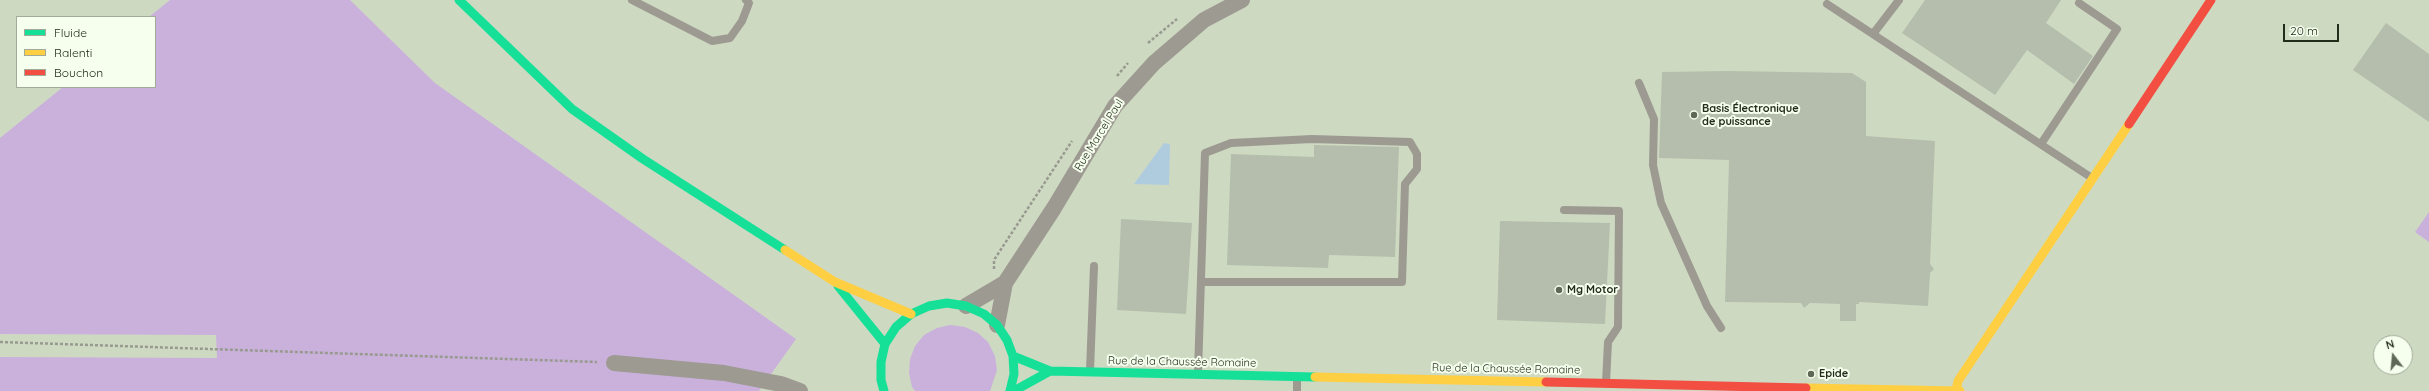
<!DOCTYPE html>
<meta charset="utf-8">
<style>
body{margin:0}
#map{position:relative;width:2429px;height:391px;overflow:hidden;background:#ced9c2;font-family:Quicksand,sans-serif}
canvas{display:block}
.legend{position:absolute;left:16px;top:16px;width:140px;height:72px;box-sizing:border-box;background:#f6ffee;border:1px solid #a2aa9a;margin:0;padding:5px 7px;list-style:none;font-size:12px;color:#232b1b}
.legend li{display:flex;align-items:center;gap:8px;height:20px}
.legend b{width:20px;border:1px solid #a2aa9a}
.north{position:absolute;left:2373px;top:335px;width:40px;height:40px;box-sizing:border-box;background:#f6ffee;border:1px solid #a2aa9a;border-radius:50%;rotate:344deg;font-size:11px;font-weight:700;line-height:16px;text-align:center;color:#232b1b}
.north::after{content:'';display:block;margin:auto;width:14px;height:18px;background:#5f6855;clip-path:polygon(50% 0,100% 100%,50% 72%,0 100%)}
.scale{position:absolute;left:2283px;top:24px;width:56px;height:18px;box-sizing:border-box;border:2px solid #232b1b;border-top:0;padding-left:5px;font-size:12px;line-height:14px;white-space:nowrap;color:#232b1b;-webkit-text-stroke:3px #f6ffee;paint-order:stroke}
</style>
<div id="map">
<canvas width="2429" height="391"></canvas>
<ul class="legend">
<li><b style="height:5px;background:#16e098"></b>Fluide</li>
<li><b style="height:5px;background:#ffcf43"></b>Ralenti</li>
<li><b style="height:5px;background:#f24e42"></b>Bouchon</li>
</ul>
<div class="north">N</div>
<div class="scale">20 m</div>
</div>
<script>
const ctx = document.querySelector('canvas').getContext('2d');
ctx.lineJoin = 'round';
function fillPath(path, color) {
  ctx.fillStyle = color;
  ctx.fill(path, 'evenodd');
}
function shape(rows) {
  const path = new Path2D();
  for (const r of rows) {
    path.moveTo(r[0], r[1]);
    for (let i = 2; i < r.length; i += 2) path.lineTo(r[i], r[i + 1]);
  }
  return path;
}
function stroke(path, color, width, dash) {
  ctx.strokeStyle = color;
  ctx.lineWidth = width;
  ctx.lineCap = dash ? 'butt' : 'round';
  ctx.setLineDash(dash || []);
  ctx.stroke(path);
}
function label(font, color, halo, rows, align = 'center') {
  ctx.font = font + ' Quicksand,sans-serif';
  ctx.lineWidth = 4;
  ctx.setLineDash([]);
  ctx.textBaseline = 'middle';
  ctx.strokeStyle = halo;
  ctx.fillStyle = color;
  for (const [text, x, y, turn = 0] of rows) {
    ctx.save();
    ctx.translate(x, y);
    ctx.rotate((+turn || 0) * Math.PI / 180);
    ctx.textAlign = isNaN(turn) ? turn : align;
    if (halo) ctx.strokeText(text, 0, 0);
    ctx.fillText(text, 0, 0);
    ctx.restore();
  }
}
const green = shape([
 [170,0,350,0,435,83,796,339,759,391,0,391,0,357,217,358,216,335,0,334,0,138,63,87,155,87,155,17,149,17],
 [2429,212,2429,242,2415,232],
 [950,325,965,327,978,333,988,342,995,356,997,370,990,391,915,391,912,387,909,373,910,359,915,346,924,335,937,328]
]);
const water = shape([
 [1164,143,1170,144,1169,185,1134,184]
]);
const building = shape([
 [1925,0,2061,0,2046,23,2093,56,2074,84,2027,50,1995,95,1902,33],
 [2386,23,2429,54,2429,122,2353,70],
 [1728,71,1852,73,1866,82,1866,136,1935,141,1930,264,1934,269,1930,273,1928,306,1859,302,1859,304,1856,304,1856,321,1840,321,1840,304,1810,303,1804,308,1801,303,1725,302,1729,160,1659,158,1662,72],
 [1314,145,1399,147,1395,257,1329,255,1328,268,1227,265,1231,154,1314,157],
 [1121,219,1192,223,1186,314,1117,310],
 [1500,221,1610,223,1605,324,1497,320]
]);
const path = shape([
 [1148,43,1177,19],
 [1117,76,1128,63],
 [994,269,994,260,1072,141],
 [0,342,597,362]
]);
const lane = shape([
 [632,0,712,41,730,38,742,21,749,3,746,0],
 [1827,4,2092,178],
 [1873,34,1899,0],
 [1639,83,1654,119,1653,165,1661,203,1707,306,1721,328],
 [2041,144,2117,29,2079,3],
 [1564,210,1619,211,1618,327,1608,342,1606,383],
 [1090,371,1094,266],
 [1198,373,1205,153,1231,143,1312,139,1410,142,1417,154,1417,169,1405,184,1402,282,1201,282],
 [1297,391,1297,377]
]);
const street = shape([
 [966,306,1005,283],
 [997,325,1005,283,1054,208,1115,106,1154,63,1204,20,1242,0],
 [614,363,724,373,781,384,800,391]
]);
const fast = shape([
 [459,0,572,109,643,159,785,250],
 [838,286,885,344],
 [1013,356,1050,371,1315,377],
 [884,391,881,380,881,362,885,344,896,327,911,314,929,306,947,303,966,306,984,314,997,325,1007,340,1013,356,1014,374,1010,391],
 [1014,391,1050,371]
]);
const slow = shape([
 [785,250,835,282,911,314],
 [1315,377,1546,382],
 [1806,388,1960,391],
 [1956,391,1958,381,2129,124]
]);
const jam = shape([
 [2129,124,2211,0],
 [1546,382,1806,388]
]);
const markers = [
 [1694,115,4,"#5f6855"],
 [1559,290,4,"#5f6855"],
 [1811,374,4,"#5f6855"]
];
const poiNames = [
 ["Basis Électronique",1702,109],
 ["de puissance",1702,122],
 ["Mg Motor",1567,290],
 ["Epide",1819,374]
];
const streetNames = [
 ["Rue Marcel Paul",1099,135,-58],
 ["Rue de la Chaussée Romaine",1182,362,1],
 ["Rue de la Chaussée Romaine",1506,369,1]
];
fillPath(green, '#cab1db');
fillPath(water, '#afccdf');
fillPath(building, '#b5beac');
stroke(path, '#989a90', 2.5, [3, 2]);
stroke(lane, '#9d9a92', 8);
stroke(street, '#9d9a92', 16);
stroke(fast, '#16e098', 9);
stroke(slow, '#ffcf43', 9);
stroke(jam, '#f24e42', 9);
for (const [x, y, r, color] of markers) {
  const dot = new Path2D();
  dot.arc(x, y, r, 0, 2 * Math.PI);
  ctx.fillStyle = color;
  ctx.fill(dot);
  stroke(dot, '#f6ffee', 1.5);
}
label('bold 11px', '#232b1b', '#f6ffee', poiNames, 'left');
label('11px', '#232b1b', '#f6ffee', streetNames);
</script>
